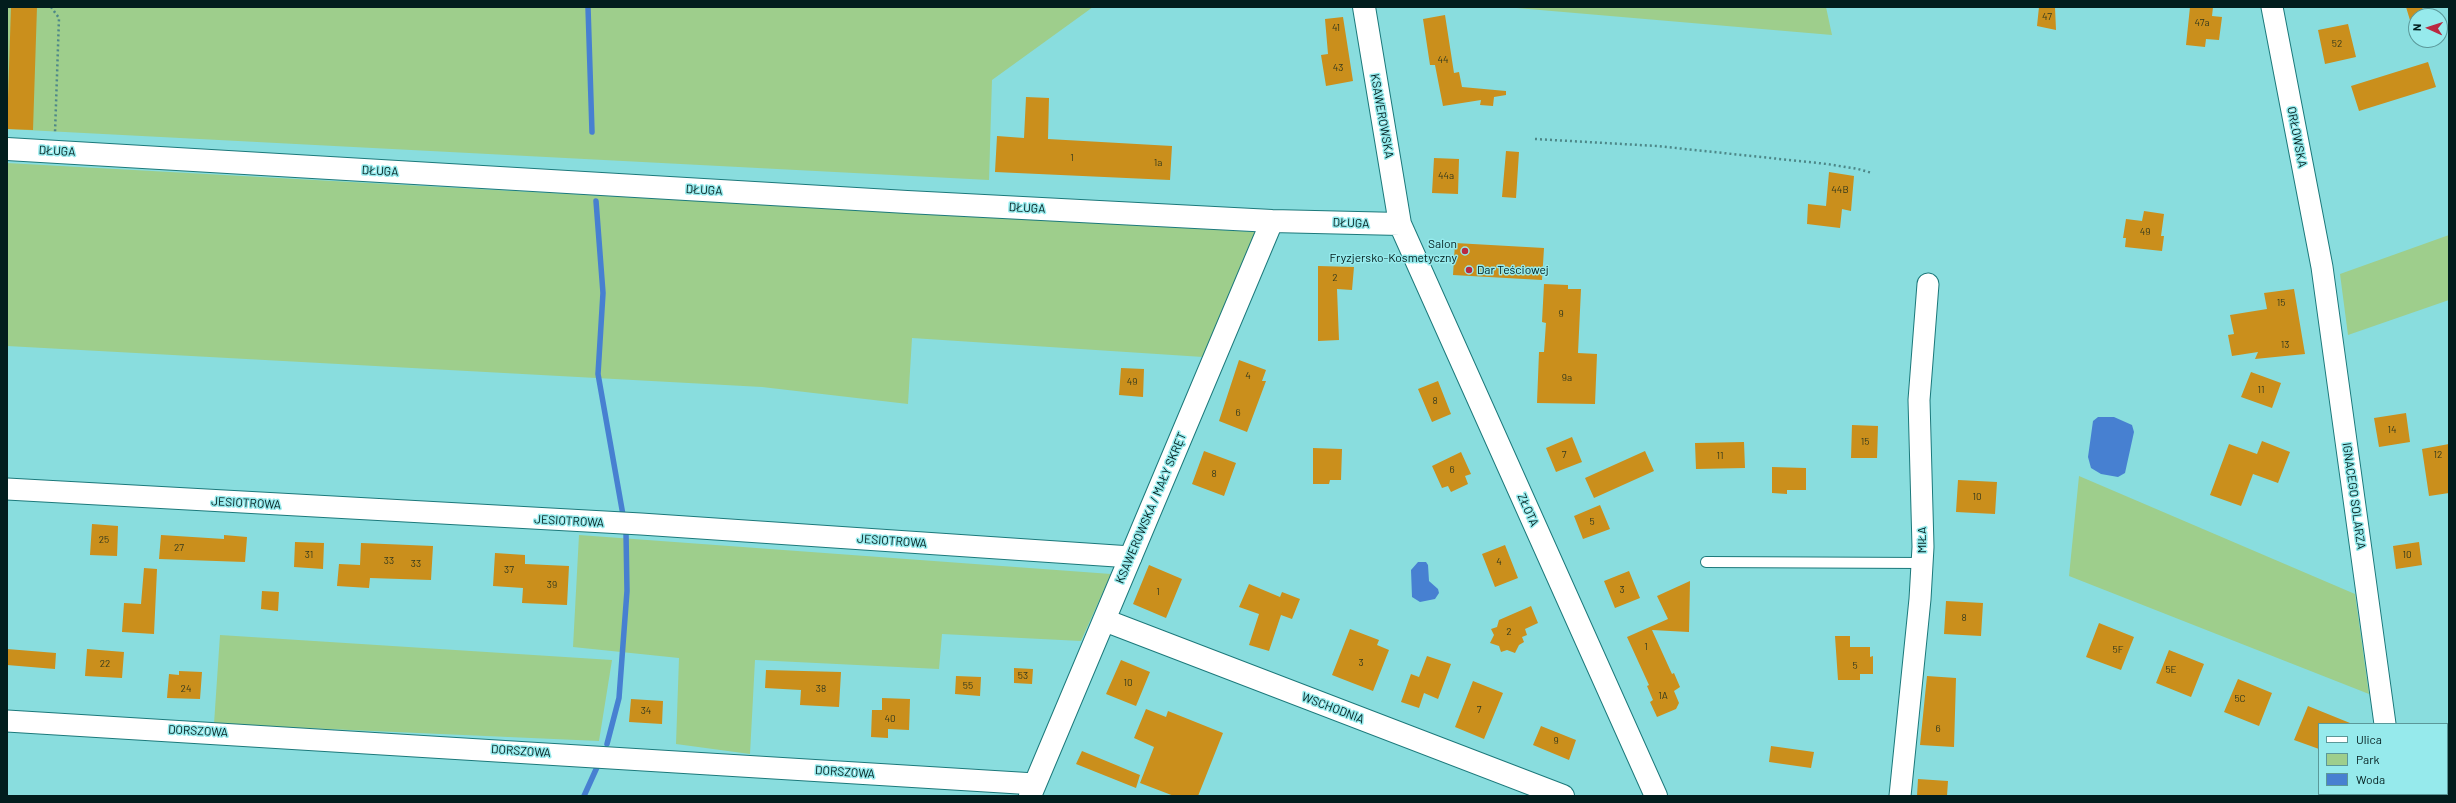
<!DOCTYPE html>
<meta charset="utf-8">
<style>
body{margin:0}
#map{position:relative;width:2456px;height:803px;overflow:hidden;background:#89ddde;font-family:Barlow,sans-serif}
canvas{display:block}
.frame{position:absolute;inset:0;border:8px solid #021d1d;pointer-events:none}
.legend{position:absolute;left:2318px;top:723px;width:130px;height:72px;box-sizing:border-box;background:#96eaec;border:1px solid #5b9899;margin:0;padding:5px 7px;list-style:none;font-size:12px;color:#021d1d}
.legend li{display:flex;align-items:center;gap:8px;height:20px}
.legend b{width:20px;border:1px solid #5b9899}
.north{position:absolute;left:2408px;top:8px;width:40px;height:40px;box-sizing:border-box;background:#96eaec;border:1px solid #5b9899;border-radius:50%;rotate:273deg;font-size:11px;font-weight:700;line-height:16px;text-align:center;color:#021d1d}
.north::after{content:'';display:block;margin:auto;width:14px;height:18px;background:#ba2941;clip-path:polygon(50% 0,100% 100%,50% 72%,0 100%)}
</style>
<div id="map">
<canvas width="2456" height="803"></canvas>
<div class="frame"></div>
<ul class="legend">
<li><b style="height:5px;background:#fff"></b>Ulica</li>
<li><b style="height:11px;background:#9ece8c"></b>Park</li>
<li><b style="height:11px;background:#4780d1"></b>Woda</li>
</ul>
<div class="north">N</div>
</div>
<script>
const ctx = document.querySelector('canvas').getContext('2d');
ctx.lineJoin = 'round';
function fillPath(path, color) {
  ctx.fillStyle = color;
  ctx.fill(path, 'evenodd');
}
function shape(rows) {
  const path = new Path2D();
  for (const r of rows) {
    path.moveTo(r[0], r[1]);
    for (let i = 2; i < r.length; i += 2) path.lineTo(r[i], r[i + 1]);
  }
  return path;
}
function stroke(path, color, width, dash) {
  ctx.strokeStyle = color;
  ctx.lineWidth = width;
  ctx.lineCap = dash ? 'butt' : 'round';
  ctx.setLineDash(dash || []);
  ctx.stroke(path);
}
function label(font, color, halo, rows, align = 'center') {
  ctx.font = font + ' Barlow,sans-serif';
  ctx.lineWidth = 3;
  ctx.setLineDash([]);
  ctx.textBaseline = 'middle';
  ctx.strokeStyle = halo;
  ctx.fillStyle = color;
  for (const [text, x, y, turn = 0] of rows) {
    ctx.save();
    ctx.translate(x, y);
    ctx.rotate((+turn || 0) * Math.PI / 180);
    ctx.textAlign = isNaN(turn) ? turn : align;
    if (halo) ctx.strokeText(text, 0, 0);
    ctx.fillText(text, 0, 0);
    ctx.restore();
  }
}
const green = shape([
 [7,7,1093,7,992,80,989,180,7,129],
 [1505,7,1826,7,1832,35],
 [7,163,1257,232,1203,357,912,338,908,404,762,387,7,346],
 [2449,235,2449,300,2348,335,2340,274],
 [2079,476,2355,594,2369,694,2069,576],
 [579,535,1111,574,1081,641,942,634,939,669,755,660,750,754,676,744,679,658,573,647],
 [220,635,612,660,599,741,214,724]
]);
const water = shape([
 [2098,417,2114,417,2132,425,2134,432,2125,473,2118,477,2101,474,2091,468,2088,457,2093,421],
 [1418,562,1426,562,1428,565,1429,581,1438,589,1439,593,1435,599,1420,602,1412,597,1411,570]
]);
const stream = shape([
 [588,7,592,132],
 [596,201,603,293,598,374,623,515],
 [607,744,619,698,627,591,626,533],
 [584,796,598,765]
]);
const building = shape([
 [11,7,37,7,33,130,7,129],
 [2039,7,2055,7,2056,30,2037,26],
 [2190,7,2213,7,2212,16,2222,17,2219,40,2206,39,2205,47,2186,45],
 [2406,7,2422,7,2425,16,2416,16,2416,40],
 [1445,15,1454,73,1459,72,1462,87,1506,91,1506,95,1494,97,1493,106,1480,105,1481,100,1443,106,1435,65,1430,65,1423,19],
 [1343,17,1353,81,1326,86,1321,55,1328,54,1325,19],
 [2348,24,2356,57,2325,64,2318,30],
 [2428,62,2436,87,2359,111,2351,86],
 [1026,97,1049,98,1048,139,1172,146,1170,180,995,172,997,136,1024,138],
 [1506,151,1519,152,1516,198,1502,197],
 [1434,158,1459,159,1458,194,1432,193],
 [1829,172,1854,176,1851,211,1842,209,1840,228,1807,224,1808,204,1826,206],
 [2144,211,2164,214,2161,236,2164,236,2162,251,2125,247,2126,238,2123,238,2126,219,2142,221],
 [1455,243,1544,248,1542,280,1453,275],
 [1318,266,1354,267,1352,290,1337,289,1339,340,1318,341],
 [1544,284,1568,285,1568,289,1581,289,1578,353,1597,354,1595,404,1537,403,1539,352,1544,352,1546,323,1542,322],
 [2294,289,2305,354,2255,359,2258,352,2232,356,2228,335,2234,334,2230,315,2267,309,2264,293],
 [1239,360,1266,370,1262,381,1266,381,1247,432,1219,421],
 [1121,368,1144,369,1143,397,1119,395],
 [2251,372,2281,383,2272,408,2241,397],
 [1438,381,1451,414,1432,422,1418,389],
 [2406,413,2410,442,2379,447,2374,418],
 [1852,425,1878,426,1877,458,1851,458],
 [1572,437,1582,462,1556,472,1546,448],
 [2262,441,2290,452,2278,483,2253,474,2241,506,2210,495,2229,444,2257,454],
 [1744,442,1745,468,1696,469,1695,443],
 [2449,444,2449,493,2429,496,2422,449],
 [1313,448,1342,449,1341,480,1330,480,1329,484,1313,484],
 [1204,451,1236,463,1224,496,1192,484],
 [1645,451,1654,471,1594,498,1585,478],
 [1461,452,1471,474,1465,476,1468,484,1451,492,1448,486,1442,488,1432,466],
 [1772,467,1806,468,1806,490,1787,490,1787,494,1772,493],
 [1958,480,1997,482,1995,514,1956,512],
 [1600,505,1610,529,1583,539,1574,516],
 [92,524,118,526,117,556,90,555],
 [161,535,224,539,224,535,247,537,245,562,159,559],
 [295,542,324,543,323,569,294,567],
 [2419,542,2422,565,2396,569,2393,546],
 [361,543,433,546,431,580,370,578,369,588,337,586,339,564,360,565],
 [1505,545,1518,578,1495,587,1482,554],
 [495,553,525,555,525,564,569,566,567,605,522,603,523,588,493,586],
 [1149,565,1182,579,1166,618,1133,604],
 [144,568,157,569,154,634,122,632,124,603,141,604],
 [1629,571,1640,598,1615,608,1604,581],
 [1690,581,1689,632,1652,630,1672,674,1674,673,1680,687,1674,691,1679,703,1676,709,1657,717,1650,702,1653,700,1647,686,1649,685,1627,637,1668,619,1657,596],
 [1249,584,1280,597,1282,592,1300,599,1292,619,1281,615,1269,651,1249,645,1259,614,1239,607],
 [262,591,279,592,278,611,261,609],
 [1946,601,1983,603,1981,636,1944,634],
 [1531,606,1538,623,1525,629,1527,635,1522,637,1524,642,1519,645,1515,653,1507,650,1501,652,1499,646,1490,643,1494,635,1491,629,1497,627,1499,620],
 [2099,623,2134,637,2121,670,2086,657],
 [1350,629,1379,640,1377,645,1389,650,1373,691,1332,675],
 [1835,636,1850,636,1850,647,1870,647,1870,657,1873,656,1873,674,1860,674,1860,680,1838,680],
 [7,649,56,653,55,669,7,665],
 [87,649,124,652,122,678,85,676],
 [2169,650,2204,664,2191,697,2156,683],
 [1427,656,1451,664,1438,699,1424,693,1419,708,1401,702,1411,674,1419,677],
 [1121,660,1150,672,1136,706,1106,694],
 [1014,668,1033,669,1032,684,1014,683],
 [766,670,841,672,839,707,800,705,801,690,765,688],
 [179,671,202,672,200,699,167,698,169,674,179,675],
 [956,676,981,677,980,696,955,694],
 [1927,676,1956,678,1954,747,1920,745],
 [2238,679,2272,693,2259,726,2224,712],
 [1473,681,1503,693,1484,739,1455,727],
 [882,698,910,699,909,730,888,729,888,738,871,737,872,710,882,710],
 [631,699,663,701,662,724,629,722],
 [2308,706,2350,723,2350,724,2319,724,2319,749,2294,740],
 [1146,709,1166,717,1168,711,1223,733,1198,796,1174,796,1140,783,1154,747,1134,738],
 [1541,726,1576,740,1569,760,1533,745],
 [1771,746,1814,752,1811,768,1769,762],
 [1082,751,1140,775,1136,788,1076,764],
 [1918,779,1948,781,1947,796,1917,796]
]);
const path = shape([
 [51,7,59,18,55,133],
 [1535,139,1657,146,1827,164,1858,169,1872,173]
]);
const service = shape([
 [1706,562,1922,563]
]);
const minor = shape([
 [2272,7,2322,267,2385,724],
 [7,489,641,524,1131,557],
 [7,721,1035,784],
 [2394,794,2394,796],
 [1900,796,1920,599,1923,547,1919,400,1928,284]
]);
const tertiary = shape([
 [1364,7,1400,224,1656,796],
 [7,149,907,202,1272,221,1400,224],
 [1104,620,1563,796],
 [1030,796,1272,221]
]);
const markers = [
 [1465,251,4,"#ba2941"],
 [1469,270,4,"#ba2941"]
];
const numberNames = [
 ["47",2047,17],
 ["47a",2202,23],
 ["41",1336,28],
 ["52",2337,44],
 ["44",1443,60],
 ["43",1338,68],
 ["1",1072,158],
 ["1a",1158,163],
 ["44a",1446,176],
 ["44B",1840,190],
 ["49",2145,232],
 ["2",1335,278],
 ["15",2281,303],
 ["9",1561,314],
 ["13",2285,345],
 ["4",1248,376],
 ["9a",1567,378],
 ["49",1132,382],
 ["11",2261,390],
 ["8",1435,401],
 ["6",1238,413],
 ["14",2392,430],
 ["15",1865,442],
 ["7",1564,455],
 ["12",2438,455],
 ["11",1720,456],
 ["6",1452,470],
 ["8",1214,474],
 ["10",1977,497],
 ["5",1592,522],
 ["25",104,540],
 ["27",179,548],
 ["31",309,555],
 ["10",2407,555],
 ["33",389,561],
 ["4",1499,562],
 ["33",416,564],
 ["37",509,570],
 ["39",552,585],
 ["3",1622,590],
 ["1",1158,592],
 ["8",1964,618],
 ["2",1509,632],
 ["1",1646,647],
 ["5F",2118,650],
 ["3",1361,663],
 ["22",105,664],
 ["5",1855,666],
 ["5E",2171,670],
 ["53",1023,676],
 ["10",1128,683],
 ["55",968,686],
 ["24",186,689],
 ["38",821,689],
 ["1A",1663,696],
 ["5C",2240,699],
 ["7",1479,710],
 ["34",646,711],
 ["40",890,719],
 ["6",1938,729],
 ["9",1556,741]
];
const streetNames = [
 ["KSAWEROWSKA",1382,116,80],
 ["ORŁOWSKA",2297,137,79],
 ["DŁUGA",57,151,3],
 ["DŁUGA",380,171,3],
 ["DŁUGA",704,190,3],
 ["DŁUGA",1027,208,3],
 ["DŁUGA",1351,223,2],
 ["IGNACEGO SOLARZA",2354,496,82],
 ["JESIOTROWA",246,503,3],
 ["KSAWEROWSKA / MAŁY SKRĘT",1151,508,-67],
 ["ZŁOTA",1528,510,66],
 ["JESIOTROWA",569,521,3],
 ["MIŁA",1922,540,-90],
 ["JESIOTROWA",892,541,4],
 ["WSCHODNIA",1333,708,21],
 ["DORSZOWA",198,731,3],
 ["DORSZOWA",521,751,4],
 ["DORSZOWA",845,772,4]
];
const poiNames = [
 ["Salon",1457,244],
 ["Fryzjersko-Kosmetyczny",1457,258],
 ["Dar Teściowej",1477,270,"left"]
];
fillPath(green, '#9ece8c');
fillPath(water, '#4780d1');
stroke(stream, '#4780d1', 5.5);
fillPath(building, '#ca8f1c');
stroke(service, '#1c797b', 12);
stroke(minor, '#1c797b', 23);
stroke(tertiary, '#1c797b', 24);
stroke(path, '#4d8788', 2.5, [2, 3]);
stroke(service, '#fff', 10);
stroke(minor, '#fff', 21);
stroke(tertiary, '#fff', 22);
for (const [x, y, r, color] of markers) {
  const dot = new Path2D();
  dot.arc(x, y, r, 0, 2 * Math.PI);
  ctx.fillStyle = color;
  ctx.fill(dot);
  stroke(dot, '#96eaec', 1.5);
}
label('10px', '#343a1d', null, numberNames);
label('12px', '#021d1d', '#96eaec', streetNames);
label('12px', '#021d1d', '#96eaec', poiNames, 'right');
</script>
